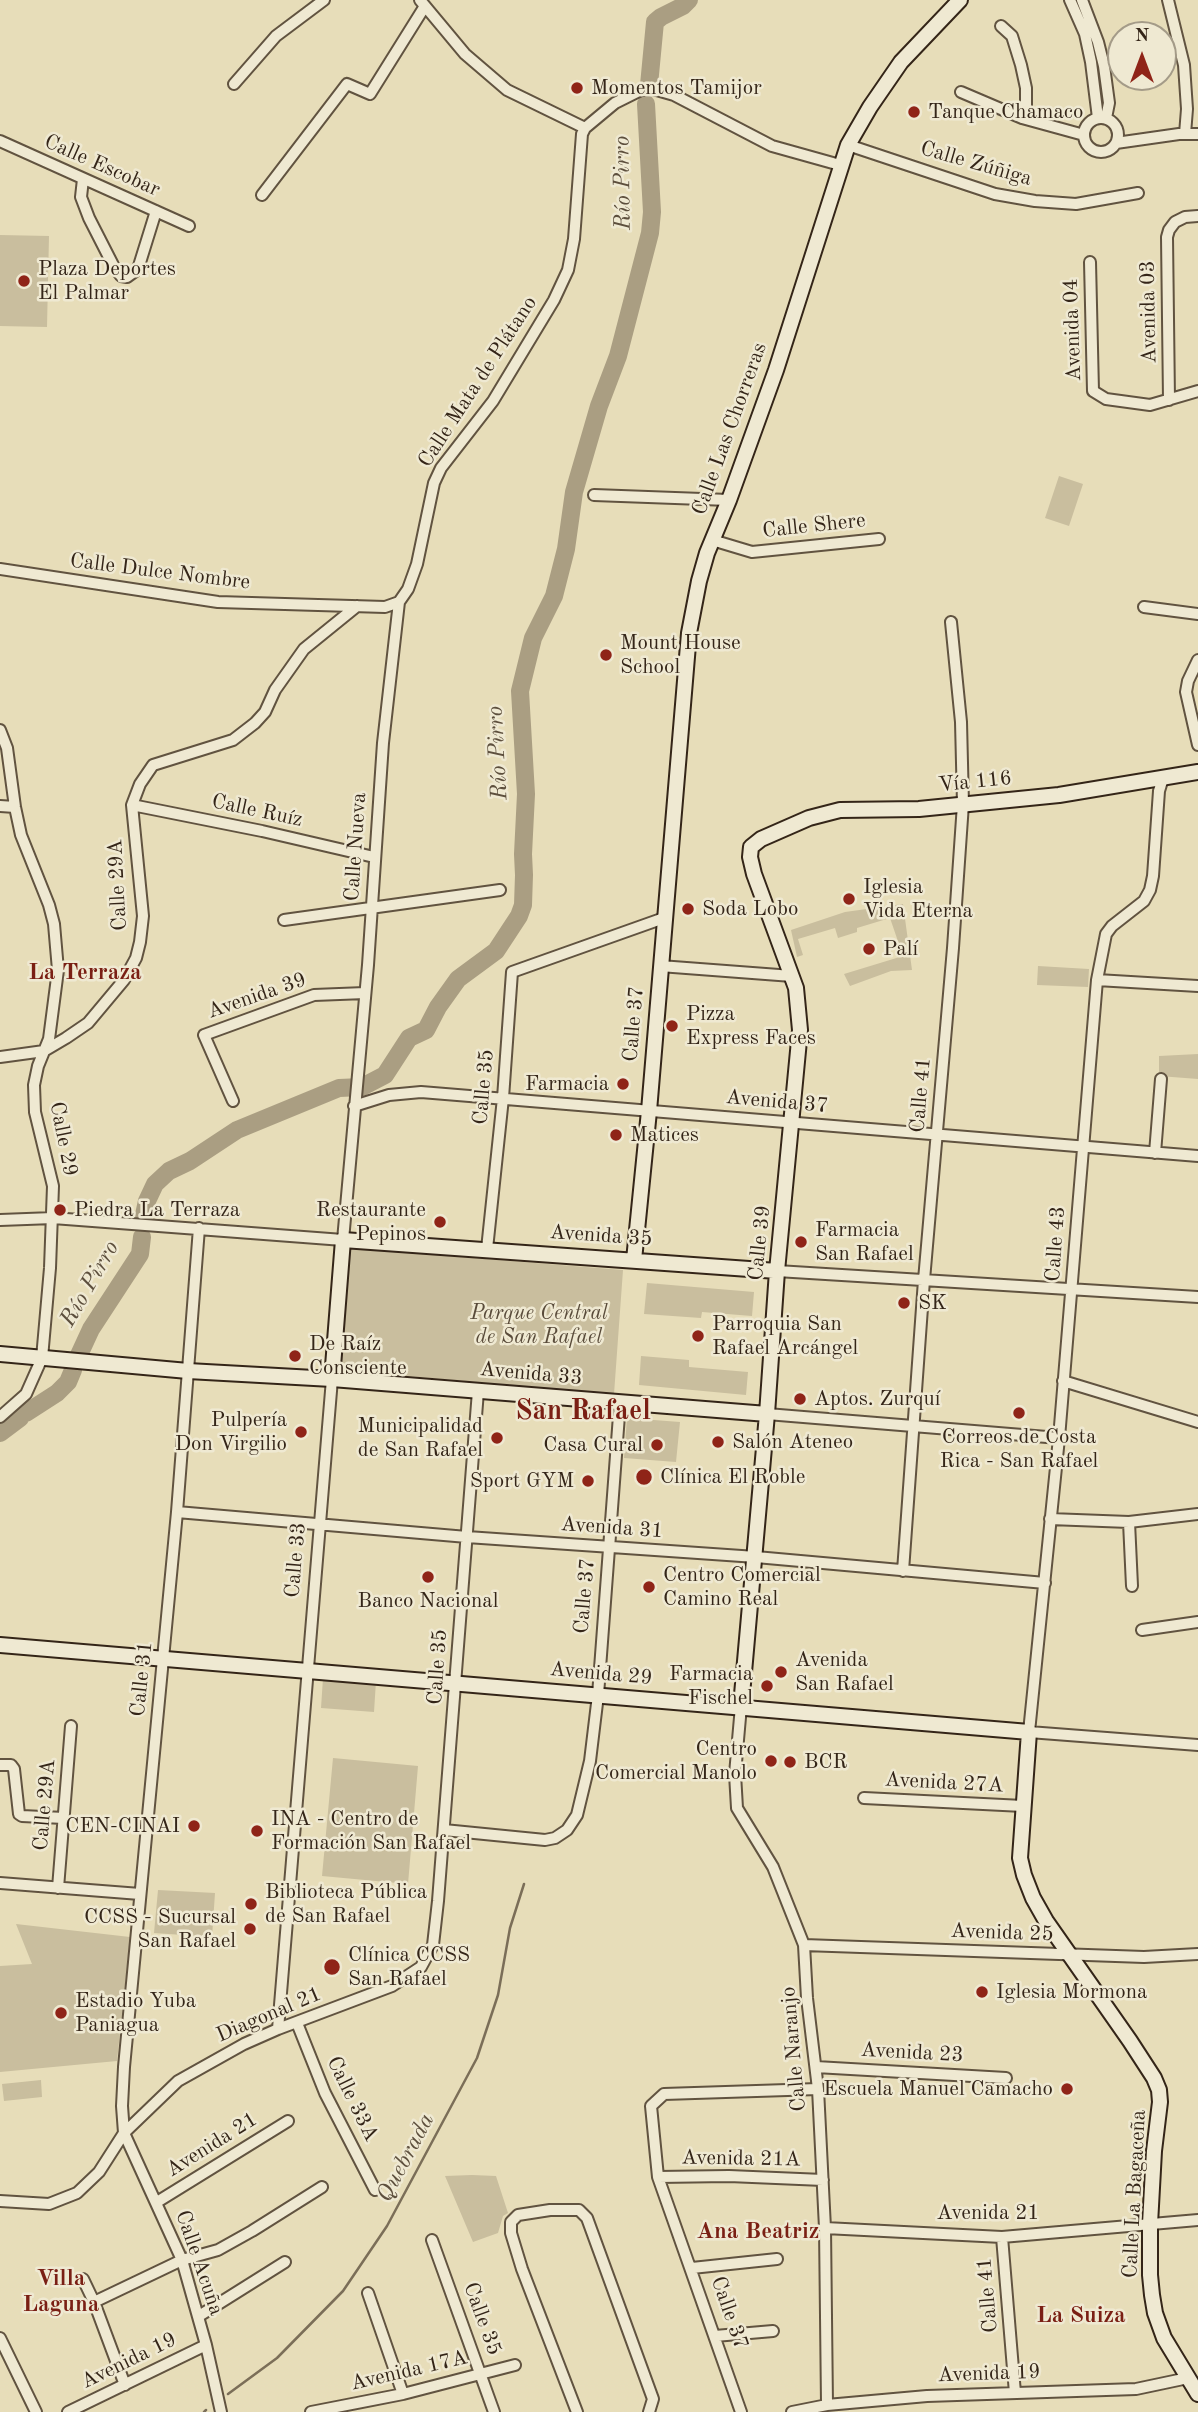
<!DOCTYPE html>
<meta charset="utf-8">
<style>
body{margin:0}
#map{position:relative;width:1198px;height:2412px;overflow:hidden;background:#e7ddb9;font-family:"Old Standard TT",serif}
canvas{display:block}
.north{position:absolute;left:1107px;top:21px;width:70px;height:70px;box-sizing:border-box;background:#efe9d2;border:2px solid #a49b88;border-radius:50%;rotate:0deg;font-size:19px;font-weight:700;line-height:28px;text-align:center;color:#342518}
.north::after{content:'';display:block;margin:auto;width:24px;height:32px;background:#8f2418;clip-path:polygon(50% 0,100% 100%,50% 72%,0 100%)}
</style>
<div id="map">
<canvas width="1198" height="2412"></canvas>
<div class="north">N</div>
</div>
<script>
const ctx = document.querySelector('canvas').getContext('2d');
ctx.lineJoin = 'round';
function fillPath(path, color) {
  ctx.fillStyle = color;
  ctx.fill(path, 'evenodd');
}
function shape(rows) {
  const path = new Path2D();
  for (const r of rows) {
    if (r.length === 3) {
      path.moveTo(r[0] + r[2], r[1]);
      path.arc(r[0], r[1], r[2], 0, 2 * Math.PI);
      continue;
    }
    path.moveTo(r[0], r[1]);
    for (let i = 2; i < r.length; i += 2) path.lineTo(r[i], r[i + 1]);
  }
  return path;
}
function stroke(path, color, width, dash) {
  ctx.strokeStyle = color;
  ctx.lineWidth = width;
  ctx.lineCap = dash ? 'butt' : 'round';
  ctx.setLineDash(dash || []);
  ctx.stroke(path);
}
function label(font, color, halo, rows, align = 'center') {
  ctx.font = font + ' "Old Standard TT",serif';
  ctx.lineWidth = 5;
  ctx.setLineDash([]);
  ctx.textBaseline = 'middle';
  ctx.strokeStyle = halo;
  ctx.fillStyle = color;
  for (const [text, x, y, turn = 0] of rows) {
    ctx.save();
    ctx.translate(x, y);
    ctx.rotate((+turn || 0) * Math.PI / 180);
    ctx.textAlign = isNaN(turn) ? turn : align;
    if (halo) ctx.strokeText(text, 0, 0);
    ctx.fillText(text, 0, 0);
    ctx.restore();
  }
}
const green = shape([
 [0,235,49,236,47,327,0,326],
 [1059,476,1083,484,1069,526,1045,518],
 [903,904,912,970,891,971,850,986,844,974,903,956,890,918,857,928,857,932,838,938,835,928,798,939,803,955,797,957,791,930,845,912],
 [1038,966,1089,969,1088,987,1037,985],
 [1198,1054,1198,1079,1159,1076,1159,1056],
 [348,1248,623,1270,614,1394,339,1370],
 [647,1283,754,1292,752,1316,702,1312,701,1318,644,1314],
 [641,1356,689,1360,689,1367,748,1372,746,1395,639,1385],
 [627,1418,680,1422,676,1462,624,1458],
 [323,1678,376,1681,374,1712,321,1708],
 [333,1758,418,1766,408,1884,322,1876],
 [158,1890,215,1893,212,1937,154,1933],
 [16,1924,130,1937,117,2061,0,2072,0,1966,32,1964],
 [41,2080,42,2097,4,2101,2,2084],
 [472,2175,496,2176,508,2213,503,2216,498,2233,473,2242,445,2176]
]);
const stream = shape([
 [228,2394,277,2358,343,2291,387,2226,477,2058,498,1995,510,1928,524,1884],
 [204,2412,206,2410]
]);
const river = shape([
 [649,85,655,22,661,17,683,6,689,0],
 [144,1215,147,1201,155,1184,169,1171,190,1161,237,1130,339,1088,362,1087,385,1075,409,1038,426,1030,438,1007,458,979,496,951,519,916,523,905,524,875,523,854,526,794,520,691,533,638,554,596,566,549,574,492,599,406,618,356,650,233,652,212,646,104],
 [79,1355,91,1329,140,1254,142,1237],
 [26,1413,57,1393,68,1382,73,1370],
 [0,1433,20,1418]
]);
const street = shape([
 [420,0,465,54,507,90,585,128],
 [1070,0,1085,34,1091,62,1098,118],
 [1082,0,1098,42,1104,66,1109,103,1106,118],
 [1168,0,1184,65,1187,109,1185,134],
 [1001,26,1012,36,1021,65,1026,88,1026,106,1022,118],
 [234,84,276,36,324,0],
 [961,92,1022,118,1084,135],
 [1101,135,17],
 [0,141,189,226],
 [1116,143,1179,134,1198,134],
 [848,145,995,194,1035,201,1076,204,1138,193],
 [83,179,81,197,89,218,113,265,121,276,127,277,138,269,156,211],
 [262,195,347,84,370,94,425,6],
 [1090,262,1093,391,1106,399,1150,405,1198,391],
 [1169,400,1167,237,1169,230,1175,222,1185,217,1198,216],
 [594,495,729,500],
 [712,540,752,552,879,539],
 [0,569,218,602,385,607,399,602],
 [1144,607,1198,614],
 [1198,660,1188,681,1186,692,1198,745],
 [0,730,7,748,15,807,21,835,49,905,54,924,58,970,49,1039,38,1066,34,1085,35,1112,53,1186,50,1268,42,1358,26,1394,0,1417],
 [1163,778,1159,791,1153,876,1150,890,1144,901,1112,926,1106,934,1097,980,1059,1438,1029,1732,1198,1745],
 [132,805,262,831,374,857],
 [0,806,15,807],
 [284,920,500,890],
 [660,966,792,976],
 [1097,980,1198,986],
 [0,1057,44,1051,66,1038,88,1023,124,980,136,958,140,942,143,916,132,805,140,784,153,765,233,740,255,723,265,712,275,690,304,649,357,606],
 [233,1101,204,1035,314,995,365,993],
 [354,1106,389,1095,421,1092,1198,1156],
 [1155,1153,1161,1079],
 [0,1220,53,1218,343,1240,368,965,383,743,399,602,408,589,417,564,434,483,441,468,493,401,554,300,568,270,574,239,582,134,585,128,615,103,641,90,653,89,674,95,772,146,840,165],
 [199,1228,177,1512,124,2067,122,2106,124,2133,182,2260,206,2345,221,2412],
 [487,1249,503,1098,512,972,664,918],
 [777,1271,1198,1297],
 [1063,1381,1198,1422],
 [767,1414,1059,1438],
 [177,1512,467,1537,756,1557,1045,1583],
 [1050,1519,1129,1522,1198,1514],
 [1129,1522,1132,1586],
 [903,1571,924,1280,953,948,963,804,961,722,951,622],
 [1142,1630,1198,1622],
 [741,1706,735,1774,737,1808,773,1867,804,1945,807,1998,818,2089,825,2228,827,2405],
 [0,1765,11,1765,14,1769,19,1814,22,1816,64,1818],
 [864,1798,1023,1806],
 [444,1830,545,1840,555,1838,567,1830,577,1815,590,1761,598,1695,620,1402],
 [0,1883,140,1894],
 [58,1888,71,1726],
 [804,1945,1144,1957,1198,1954],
 [297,2023,325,2093,375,2190],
 [278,2029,332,1379],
 [816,2067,1006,2078],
 [658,2177,729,2176,823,2180],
 [0,2201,49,2204,77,2193,99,2172,124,2133,178,2081,244,2044,278,2029,392,1986,421,1967,433,1945,438,1901,478,1391],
 [157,2202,288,2121],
 [825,2228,1002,2237,1198,2220],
 [1002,2237,1015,2393],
 [432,2240,494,2412],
 [692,2268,777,2259],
 [83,2279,94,2302,182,2260,218,2250,252,2231,322,2187],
 [368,2293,403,2394],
 [94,2302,125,2385],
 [199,2316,285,2262],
 [715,2336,773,2331],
 [0,2338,36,2412],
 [68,2412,206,2345],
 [311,2412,403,2394,515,2365],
 [577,2412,522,2269,511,2233,511,2222,518,2215,550,2210,579,2210,587,2218,653,2399,649,2412],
 [741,2412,658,2177,651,2106,664,2094,818,2089],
 [792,2412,827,2405,927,2396,1136,2389,1188,2378]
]);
const secondary = shape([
 [634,1260,649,1111,689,633,699,581,707,553,729,500,776,370,848,145,870,107,901,62,960,0],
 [0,1354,188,1371,332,1379,767,1414],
 [332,1379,343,1240,777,1271],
 [0,1645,1029,1732,1020,1858,1024,1875,1033,1898,1046,1921,1130,2041,1154,2078,1159,2090,1160,2102,1154,2151,1150,2224,1150,2275,1152,2295,1155,2313,1164,2338,1198,2394],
 [741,1706,767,1414,777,1271,800,1030,796,988,754,874,750,857,751,847,761,839,809,818,840,810,919,809,1059,795,1198,772]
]);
const markers = [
 [577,88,7,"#8f2418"],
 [914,112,7,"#8f2418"],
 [24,281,7,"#8f2418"],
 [606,655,7,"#8f2418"],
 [849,899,7,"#8f2418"],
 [688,909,7,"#8f2418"],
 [869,949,7,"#8f2418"],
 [672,1026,7,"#8f2418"],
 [623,1084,7,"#8f2418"],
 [616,1135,7,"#8f2418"],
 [60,1210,7,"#8f2418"],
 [440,1222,7,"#8f2418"],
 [801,1242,7,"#8f2418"],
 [904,1303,7,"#8f2418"],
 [698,1336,7,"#8f2418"],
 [295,1356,7,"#8f2418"],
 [800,1399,7,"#8f2418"],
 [1019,1413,7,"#8f2418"],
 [301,1432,7,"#8f2418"],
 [497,1438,7,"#8f2418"],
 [718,1442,7,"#8f2418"],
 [657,1445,7,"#8f2418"],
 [644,1477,9,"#8f2418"],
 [588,1481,7,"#8f2418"],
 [428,1577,7,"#8f2418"],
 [649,1587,7,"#8f2418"],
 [781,1672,7,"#8f2418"],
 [767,1686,7,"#8f2418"],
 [771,1761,7,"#8f2418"],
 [790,1762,7,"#8f2418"],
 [194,1826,7,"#8f2418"],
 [257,1831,7,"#8f2418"],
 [251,1904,7,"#8f2418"],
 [250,1929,7,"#8f2418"],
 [332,1967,9,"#8f2418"],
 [982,1992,7,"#8f2418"],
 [61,2013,7,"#8f2418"],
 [1067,2089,7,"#8f2418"]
];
const poiNames = [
 ["Momentos Tamijor",591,88],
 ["Tanque Chamaco",928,112],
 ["Plaza Deportes",38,269],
 ["El Palmar",38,293],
 ["Mount House",620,643],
 ["School",620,667],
 ["Iglesia",863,887],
 ["Vida Eterna",863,911],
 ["Soda Lobo",702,909],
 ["Palí",883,949],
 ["Pizza",686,1014],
 ["Express Faces",686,1038],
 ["Farmacia",609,1084,"right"],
 ["Matices",630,1135],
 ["Piedra La Terraza",74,1210],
 ["Restaurante",426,1210,"right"],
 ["Pepinos",426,1234,"right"],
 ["Farmacia",815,1230],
 ["San Rafael",815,1254],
 ["SK",918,1303],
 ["Parroquia San",712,1324],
 ["Rafael Arcángel",712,1348],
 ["De Raíz",309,1344],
 ["Consciente",309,1368],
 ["Aptos. Zurquí",814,1399],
 ["Pulpería",287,1420,"right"],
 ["Don Virgilio",287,1444,"right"],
 ["Municipalidad",483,1426,"right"],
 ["de San Rafael",483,1450,"right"],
 ["Correos de Costa",1019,1437,"center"],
 ["Rica - San Rafael",1019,1461,"center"],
 ["Salón Ateneo",732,1442],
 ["Casa Cural",643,1445,"right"],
 ["Clínica El Roble",660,1477],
 ["Sport GYM",574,1481,"right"],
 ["Centro Comercial",663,1575],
 ["Camino Real",663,1599],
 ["Banco Nacional",428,1601,"center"],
 ["Avenida",795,1660],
 ["San Rafael",795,1684],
 ["Farmacia",753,1674,"right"],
 ["Fischel",753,1698,"right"],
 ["Centro",757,1749,"right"],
 ["Comercial Manolo",757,1773,"right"],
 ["BCR",804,1762],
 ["INA - Centro de",271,1819],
 ["Formación San Rafael",271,1843],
 ["CEN-CINAI",180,1826,"right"],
 ["Biblioteca Pública",265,1892],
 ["de San Rafael",265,1916],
 ["CCSS - Sucursal",236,1917,"right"],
 ["San Rafael",236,1941,"right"],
 ["Clínica CCSS",348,1955],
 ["San Rafael",348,1979],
 ["Iglesia Mormona",996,1992],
 ["Estadio Yuba",75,2001],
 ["Paniagua",75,2025],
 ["Escuela Manuel Camacho",1053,2089,"right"]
];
const streetNames = [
 ["Calle Zúñiga",976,164,16],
 ["Calle Escobar",102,166,24],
 ["Avenida 03",1149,312,-91],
 ["Avenida 04",1073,330,-92],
 ["Calle Mata de Plátano",478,382,-57],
 ["Calle Las Chorreras",730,429,-70],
 ["Calle Shere",814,526,-6],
 ["Calle Dulce Nombre",160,572,7],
 ["Vía 116",975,782,-6],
 ["Calle Ruíz",257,811,12],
 ["Calle Nueva",356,847,-86],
 ["Calle 29A",118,885,-93],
 ["Avenida 39",257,996,-19],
 ["Calle 37",634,1024,-85],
 ["Calle 35",484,1087,-85],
 ["Calle 41",921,1095,-85],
 ["Avenida 37",777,1102,5],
 ["Calle 29",63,1139,79],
 ["Avenida 35",601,1236,4],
 ["Calle 39",760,1243,-84],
 ["Calle 43",1056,1244,-86],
 ["Avenida 33",531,1374,5],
 ["Avenida 31",612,1528,4],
 ["Calle 33",296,1560,-85],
 ["Calle 37",585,1596,-85],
 ["Calle 35",438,1667,-86],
 ["Avenida 29",601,1674,5],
 ["Calle 31",142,1679,-84],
 ["Avenida 27A",944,1783,3],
 ["Calle 29A",45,1805,-85],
 ["Avenida 25",1002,1933,2],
 ["Diagonal 21",269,2015,-23],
 ["Calle Naranjo",794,2049,-95],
 ["Avenida 23",912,2053,3],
 ["Calle 33A",352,2099,64],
 ["Avenida 21",212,2145,-32],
 ["Avenida 21A",741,2159,1],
 ["Calle La Bagaceña",1135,2194,-87],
 ["Avenida 21",988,2213],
 ["Calle Acuña",199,2263,71],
 ["Calle 41",988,2295,-95],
 ["Calle 37",729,2313,71],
 ["Calle 35",482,2319,70],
 ["Avenida 19",129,2361,-26],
 ["Avenida 17A",409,2371,-13],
 ["Avenida 19",989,2374,-2]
];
const parkNames = [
 ["Parque Central",539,1313],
 ["de San Rafael",539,1337]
];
const waterNames = [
 ["Río Pirro",623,183,-91],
 ["Río Pirro",498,753,-93],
 ["Río Pirro",90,1284,-60],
 ["Quebrada",406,2158,-62]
];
const neighbourhoodNames = [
 ["La Terraza",85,973],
 ["Ana Beatriz",758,2232],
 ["Villa",61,2279],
 ["Laguna",61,2305],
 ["La Suiza",1081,2316]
];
const districtNames = [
 ["San Rafael",583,1412]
];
fillPath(green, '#c9be9e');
stroke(stream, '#7b6e58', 2.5);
stroke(river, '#aa9e82', 18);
stroke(street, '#615340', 14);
stroke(secondary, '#342518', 18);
stroke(street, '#efe9d2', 10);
stroke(secondary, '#efe9d2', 14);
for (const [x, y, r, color] of markers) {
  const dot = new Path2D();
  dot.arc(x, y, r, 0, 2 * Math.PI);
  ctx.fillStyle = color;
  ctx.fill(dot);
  stroke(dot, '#efe9d2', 2.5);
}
label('21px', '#342518', '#efe9d2', poiNames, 'left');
label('21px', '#342518', '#efe9d2', streetNames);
label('italic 21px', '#594b3a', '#efe9d2', parkNames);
label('italic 23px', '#5d4f3d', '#efe9d2', waterNames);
label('bold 23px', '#7a1f14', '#efe9d2', neighbourhoodNames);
label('bold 28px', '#7a1f14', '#efe9d2', districtNames);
</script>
